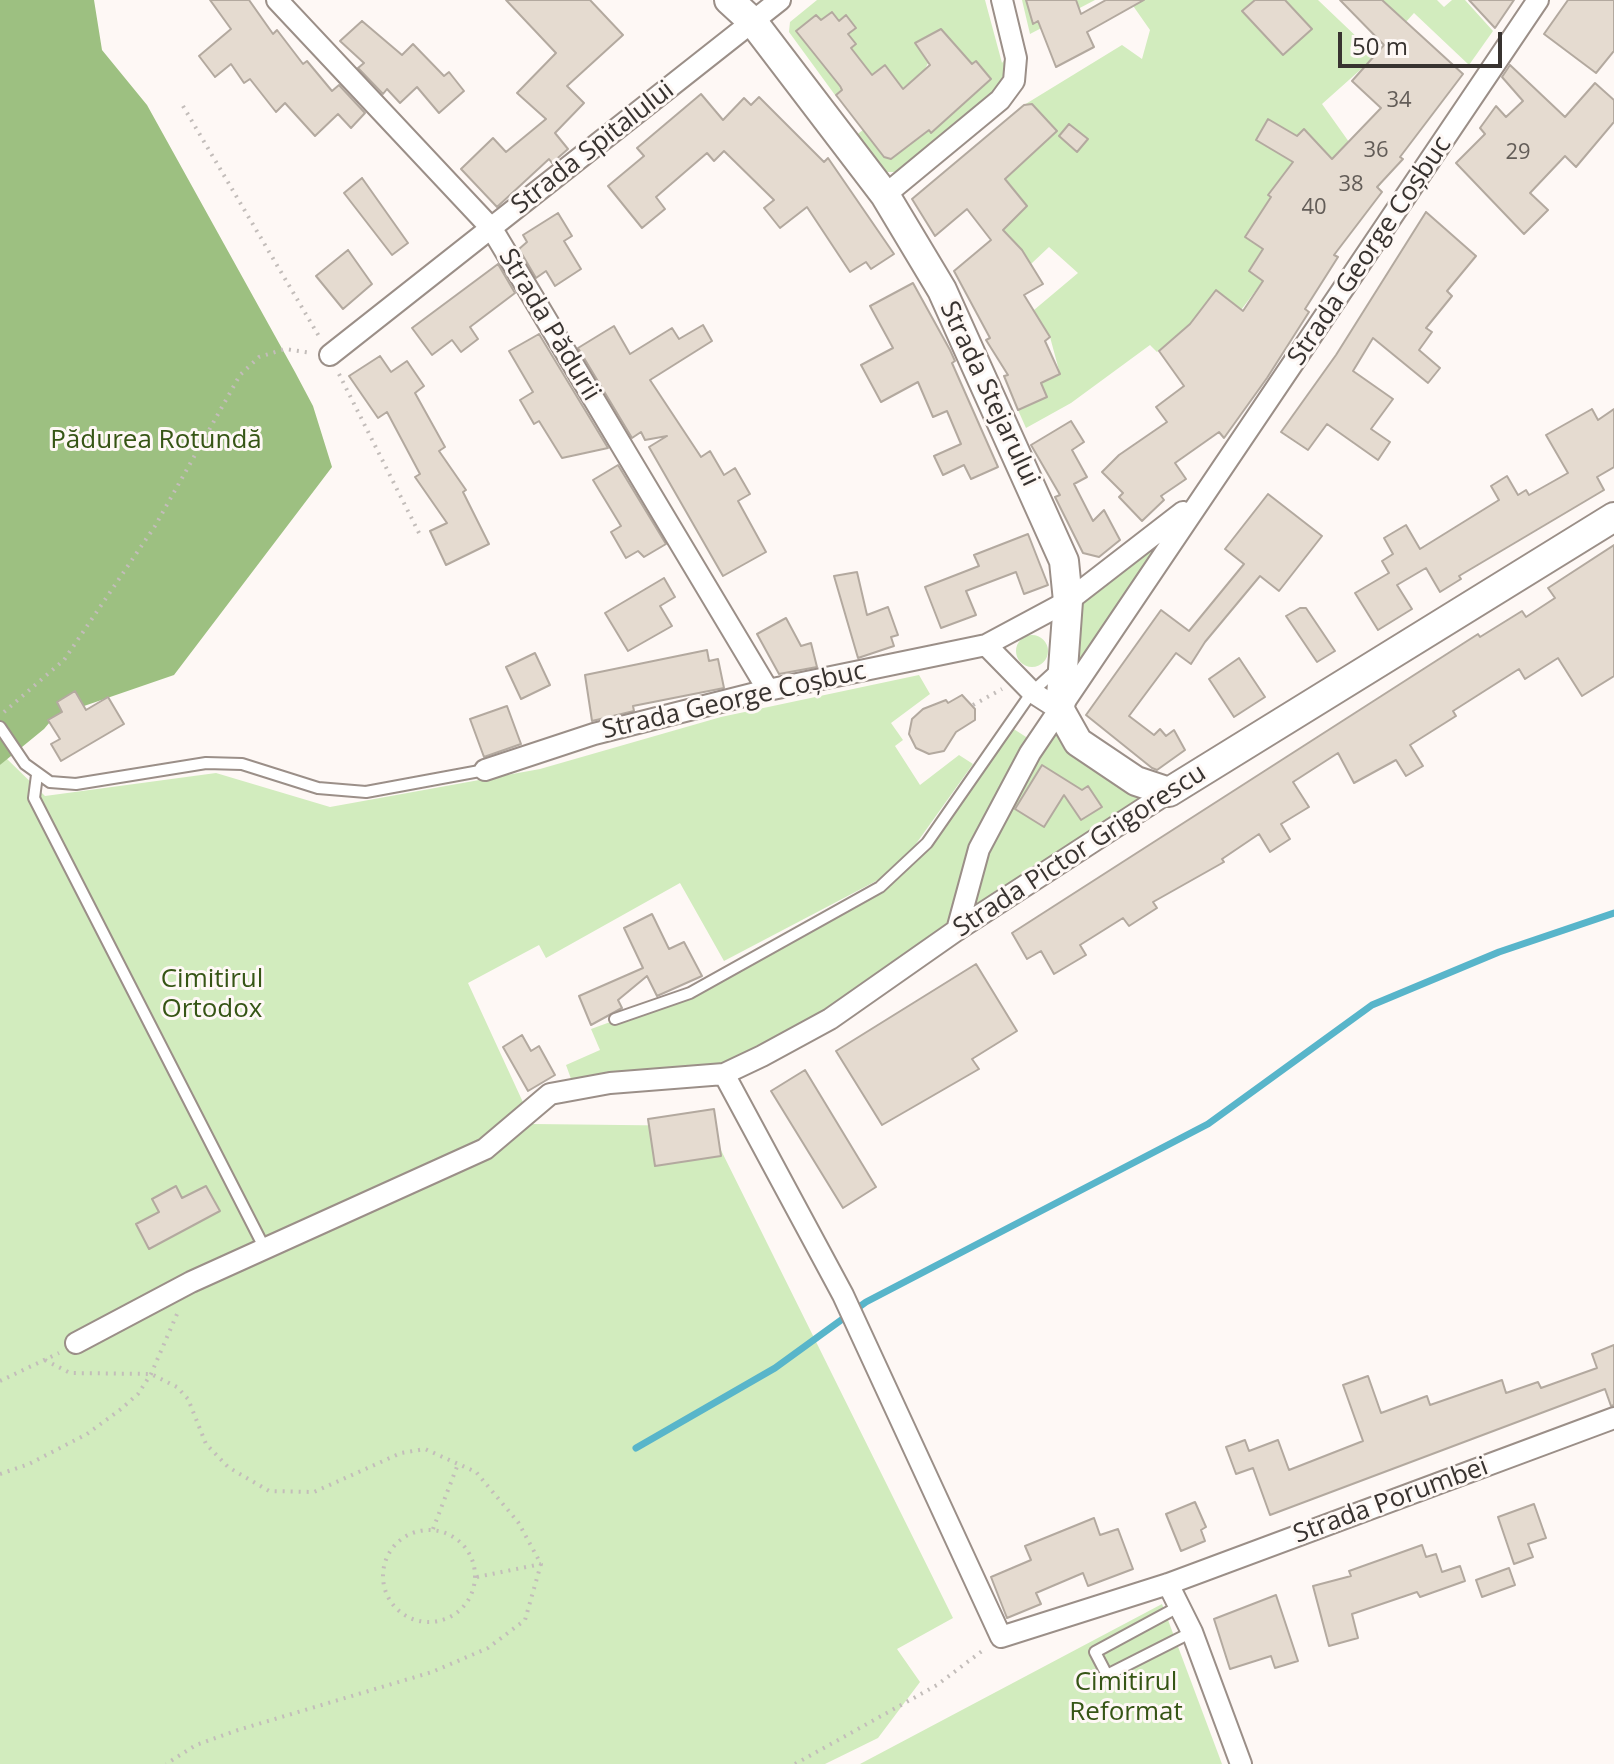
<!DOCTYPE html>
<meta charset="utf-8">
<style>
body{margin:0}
#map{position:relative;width:1614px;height:1764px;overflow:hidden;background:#fef8f5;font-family:"Open Sans",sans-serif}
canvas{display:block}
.scale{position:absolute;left:1338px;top:32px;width:164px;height:36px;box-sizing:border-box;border:4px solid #383330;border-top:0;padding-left:10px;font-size:24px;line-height:28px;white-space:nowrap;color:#383330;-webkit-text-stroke:6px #fef8f5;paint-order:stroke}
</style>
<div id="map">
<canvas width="1614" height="1764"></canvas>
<div class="scale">50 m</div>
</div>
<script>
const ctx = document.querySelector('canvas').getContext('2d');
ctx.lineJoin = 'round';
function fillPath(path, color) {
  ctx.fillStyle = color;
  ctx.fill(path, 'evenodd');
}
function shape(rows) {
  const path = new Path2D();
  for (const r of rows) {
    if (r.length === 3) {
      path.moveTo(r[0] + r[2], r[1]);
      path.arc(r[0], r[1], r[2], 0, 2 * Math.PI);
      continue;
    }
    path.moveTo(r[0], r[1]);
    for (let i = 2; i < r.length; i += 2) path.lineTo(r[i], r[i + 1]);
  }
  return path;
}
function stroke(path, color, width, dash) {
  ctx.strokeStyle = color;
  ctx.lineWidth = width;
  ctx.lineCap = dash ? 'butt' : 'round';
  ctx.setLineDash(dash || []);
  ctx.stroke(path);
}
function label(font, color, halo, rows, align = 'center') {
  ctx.font = font + ' "Open Sans",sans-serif';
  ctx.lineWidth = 6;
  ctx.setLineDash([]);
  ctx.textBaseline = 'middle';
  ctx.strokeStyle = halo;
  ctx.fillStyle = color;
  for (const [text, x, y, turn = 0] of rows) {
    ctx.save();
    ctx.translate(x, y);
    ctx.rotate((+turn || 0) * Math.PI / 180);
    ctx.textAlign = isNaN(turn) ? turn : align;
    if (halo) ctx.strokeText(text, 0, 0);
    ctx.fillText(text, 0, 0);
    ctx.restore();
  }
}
const green = shape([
 [817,0,985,0,1002,63,1005,59,1004,75,994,90,897,172,881,172,855,136,863,130,884,157,891,159,958,109,970,66,942,50,952,41,941,29,915,43,929,61,925,69,897,93,865,81,842,84,839,87,842,91,835,95,789,32,790,22],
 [1022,0,1095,0,1030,34],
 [1129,0,1318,0,1405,83,1398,90,1368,63,1322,104,1349,142,1386,177,1378,188,1324,182,1292,163,1268,195,1307,225,1255,222,1245,237,1263,249,1249,271,1263,281,1241,310,1216,290,1190,324,1157,352,1150,345,1071,403,1026,428,1018,410,1046,397,1041,383,1060,374,1050,337,1034,310,1078,273,1049,247,1031,264,1003,230,1027,206,1006,179,1042,144,1024,105,1122,45,1142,59,1150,30],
 [1382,0,1437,0,1444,7,1452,0,1465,0,1493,31,1469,65,1414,13,1405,23],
 [1199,499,1060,710,1078,742,1169,792,957,930,724,1074,574,1087,566,1065,600,1050,591,1029,690,993,908,865,1009,726,1037,744,1060,710,1068,601],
 [1032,651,16],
 [919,675,930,694,891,723,903,740,895,746,920,785,959,755,973,764,908,855,880,879,724,961,680,883,546,958,539,945,468,983,533,1124,709,1126,953,1618,897,1649,920,1682,878,1738,825,1764,0,1764,0,765,6,758,45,796,216,773,330,807,540,769,721,717],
 [1162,1604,1222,1764,860,1764]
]);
const forest = shape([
 [0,0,94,0,102,50,147,105,295,372,313,406,332,467,174,675,55,716,44,729,0,765]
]);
const stream = shape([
 [636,1448,775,1368,866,1302,1208,1124,1372,1005,1499,952,1614,913]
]);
const building = shape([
 [210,0,249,0,273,34,277,30,303,64,307,61,332,91,339,85,365,113,351,128,338,114,315,136,285,103,276,112,250,79,244,83,231,64,215,77,199,56,231,29,210,0],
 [506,0,590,0,623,35,567,86,584,103,555,133,568,149,552,163,549,159,497,207,461,169,493,138,506,152,546,119,517,93,556,53,506,0],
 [1026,0,1076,0,1081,14,1106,0,1144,0,1087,32,1094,47,1056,67,1038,21,1033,24,1026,0],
 [1255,0,1285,0,1312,29,1283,55,1242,11,1255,0],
 [1340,0,1382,0,1463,74,1400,157,1403,159,1377,187,1382,192,1334,255,1338,257,1305,309,1309,312,1267,378,1224,438,1219,432,1175,463,1186,479,1161,496,1164,500,1142,521,1119,497,1123,493,1102,472,1119,455,1167,422,1156,407,1184,386,1159,351,1190,324,1216,290,1243,311,1263,281,1249,271,1263,249,1245,237,1271,197,1268,195,1293,162,1256,140,1268,119,1297,136,1304,129,1332,159,1381,108,1352,81,1384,45,1340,0],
 [1469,0,1514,0,1495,28,1469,0],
 [1568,0,1614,0,1614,51,1596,73,1544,34,1568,0],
 [832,12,839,21,846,15,856,28,848,34,856,44,851,48,872,75,885,65,903,89,930,65,915,43,941,29,972,64,976,61,991,79,931,133,929,130,891,159,884,157,836,95,842,90,840,86,796,31,816,15,821,20,832,12],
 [362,21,402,55,413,44,444,76,449,72,464,91,439,113,417,87,400,103,387,89,383,94,358,68,364,63,340,41,362,21],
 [1510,65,1565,117,1595,83,1614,100,1614,122,1576,167,1565,156,1530,193,1548,210,1524,234,1456,163,1485,134,1480,128,1496,106,1506,117,1523,101,1502,77,1510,65],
 [701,94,723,120,744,98,751,105,759,97,824,162,828,158,894,254,871,269,866,262,850,272,807,207,780,228,764,208,774,200,724,151,714,161,707,153,656,197,665,209,642,228,608,186,644,156,637,148,701,94],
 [1032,104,1057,131,1005,179,1027,206,1003,230,1022,250,1043,284,1024,295,1050,337,1045,341,1060,374,1041,383,1047,397,1018,410,1004,376,1008,375,986,340,990,338,954,271,991,240,967,209,935,236,912,199,1024,105,1032,104],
 [1069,124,1088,139,1077,152,1059,136,1069,124],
 [362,178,408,243,392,255,344,193,362,178],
 [1426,212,1476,256,1447,291,1452,296,1426,328,1432,332,1419,350,1440,368,1428,383,1373,338,1353,371,1393,399,1371,429,1390,442,1378,460,1327,424,1308,450,1281,432,1336,355,1426,212],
 [558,213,572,236,564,241,581,269,555,286,546,271,536,278,519,249,527,242,523,235,558,213],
 [348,250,372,284,343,309,316,276,348,250],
 [498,264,515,293,470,327,478,339,461,352,452,340,432,355,412,328,498,264],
 [913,283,950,350,955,361,952,363,998,467,971,479,964,465,943,475,934,456,961,444,947,411,933,417,918,382,881,402,861,365,893,348,870,306,913,283],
 [703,325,712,341,650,380,701,457,710,451,724,475,735,468,750,494,738,501,766,552,723,576,649,447,667,436,645,440,641,432,632,438,578,348,614,326,630,354,672,328,679,339,703,325],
 [539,334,608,448,562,458,539,421,534,424,520,400,533,392,509,351,539,334],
 [380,356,391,372,407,361,424,386,415,393,445,447,439,451,466,490,463,492,489,544,446,565,430,531,447,523,415,477,420,474,387,412,378,418,349,376,380,356],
 [1592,409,1598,420,1614,409,1614,467,1597,477,1604,490,1459,576,1461,579,1440,592,1426,568,1397,585,1412,609,1378,630,1355,593,1389,573,1382,561,1393,554,1384,538,1406,525,1420,549,1499,500,1491,486,1507,476,1518,495,1526,490,1529,495,1568,473,1546,435,1592,409],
 [1071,421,1084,442,1072,450,1087,477,1074,484,1093,521,1104,510,1120,540,1099,557,1083,553,1055,497,1060,495,1031,445,1071,421],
 [618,465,666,544,644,557,638,551,626,558,611,532,621,526,593,480,618,465],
 [1268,494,1322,536,1279,591,1260,576,1205,642,1191,664,1176,653,1129,716,1154,735,1160,729,1166,736,1174,730,1185,750,1157,770,1152,768,1086,715,1161,610,1189,631,1244,564,1225,549,1268,494],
 [1028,534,1048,585,1024,594,1016,572,966,591,976,615,941,628,925,587,979,566,974,555,1028,534],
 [1614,545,1614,676,1582,696,1558,658,1525,679,1519,669,1453,711,1456,716,1410,745,1423,766,1406,776,1396,760,1354,783,1338,753,1293,782,1309,807,1281,824,1290,839,1270,852,1259,834,1222,859,1224,862,1153,902,1157,908,1129,926,1123,918,1080,945,1086,955,1054,974,1041,951,1027,959,1012,933,1478,634,1480,637,1522,611,1526,617,1555,598,1548,588,1614,545],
 [857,572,867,615,888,607,898,635,891,637,894,646,858,658,834,576,857,572],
 [664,578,675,597,660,606,672,626,628,651,605,613,664,578],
 [1300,608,1306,608,1335,651,1317,662,1286,616,1300,608],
 [786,618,801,646,811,643,817,667,779,674,757,634,786,618],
 [707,650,709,661,718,659,724,688,633,706,634,711,592,721,585,675,707,650],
 [535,653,550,685,521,699,506,667,535,653],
 [1239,658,1265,697,1234,717,1209,679,1239,658],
 [75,691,86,710,108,697,124,724,61,761,51,744,60,739,48,720,62,712,57,702,75,691],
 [962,695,975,709,975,720,956,732,944,751,929,754,916,748,909,734,912,719,923,709,946,700,948,703,962,695],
 [507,706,521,744,484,757,470,719,507,706],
 [1042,765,1082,790,1088,786,1102,807,1081,820,1064,795,1044,827,1015,809,1042,765],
 [652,914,669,949,684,942,702,976,657,996,647,976,618,1000,622,1008,591,1025,579,996,643,968,624,928,652,914],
 [976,964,1017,1031,972,1059,979,1069,882,1125,836,1051,976,964],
 [522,1035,531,1051,539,1046,555,1075,528,1091,503,1047,522,1035],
 [805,1070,876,1187,843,1208,771,1091,805,1070],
 [714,1109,721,1156,655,1166,648,1119,714,1109],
 [176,1186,182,1198,206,1186,220,1211,149,1249,136,1224,159,1212,152,1199,176,1186],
 [1614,1345,1614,1405,1611,1406,1605,1389,1270,1515,1253,1468,1236,1474,1226,1447,1245,1440,1249,1451,1278,1440,1289,1470,1363,1441,1343,1385,1368,1376,1381,1413,1427,1396,1430,1405,1502,1380,1506,1393,1538,1382,1541,1388,1597,1368,1592,1354,1614,1345],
 [1195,1502,1206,1527,1201,1530,1205,1541,1181,1551,1166,1514,1195,1502],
 [1534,1504,1546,1538,1528,1544,1533,1557,1514,1564,1498,1517,1534,1504],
 [1094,1518,1100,1535,1118,1529,1133,1569,1088,1586,1083,1573,1036,1593,1041,1604,1007,1618,991,1577,1031,1560,1025,1546,1094,1518],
 [1422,1545,1426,1557,1436,1554,1442,1572,1460,1566,1465,1581,1420,1597,1417,1592,1352,1614,1358,1638,1329,1646,1313,1586,1351,1576,1349,1571,1422,1545],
 [1509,1568,1515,1585,1482,1597,1476,1580,1509,1568],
 [1276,1595,1298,1661,1275,1668,1271,1656,1230,1669,1214,1619,1276,1595]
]);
const path = shape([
 [183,106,320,338],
 [339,374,419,533],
 [973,705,1002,689],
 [4,712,64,660,155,526,240,375,259,357,285,349,312,353],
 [45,1360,70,1373,151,1374,177,1387,188,1399,206,1444,228,1467,269,1491,314,1492,401,1453,425,1449,476,1472,518,1522,541,1564,525,1620,488,1648,432,1672,238,1730,196,1745,166,1764],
 [0,1381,59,1353],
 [0,1474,29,1464,87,1434,121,1409,138,1394,151,1374,177,1314],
 [433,1529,458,1464],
 [429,1576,46],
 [477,1577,541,1564],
 [795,1764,937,1685,986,1648]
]);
const lane = shape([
 [0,727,25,764,50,782,76,784,206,763,242,764,318,788,366,792,485,770],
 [37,775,34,798,265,1249],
 [615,1019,690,993,880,887,927,843,1032,692,1056,670],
 [1180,1606,1095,1652,1107,1675,1192,1632]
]);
const street = shape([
 [277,0,492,229,768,690],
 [885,195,1000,100,1014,81,1016,58,1002,0],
 [330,355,780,0],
 [986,645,1032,692,1060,710],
 [485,770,594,734,768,690,986,645,1068,601,1183,512],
 [957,930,979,849,1030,753,1538,0],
 [724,1074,843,1295,1001,1637,1168,1584,1614,1418],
 [76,1343,191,1282,485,1149,550,1094,610,1083,724,1074,762,1056,830,1019,957,930,1169,792],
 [1168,1584,1192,1632,1241,1764]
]);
const secondary = shape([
 [729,0,753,22,885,195,942,290,1064,561,1068,601,1060,710,1078,742,1136,781,1169,792,1614,517]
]);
const numberNames = [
 ["34",1399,101],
 ["36",1376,151],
 ["29",1518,153],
 ["38",1351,185],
 ["40",1314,208]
];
const streetNames = [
 ["Strada Spitalului",593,148,-38],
 ["Strada George Coșbuc",1370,251,-56],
 ["Strada Pădurii",549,325,59],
 ["Strada Stejarului",989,394,65],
 ["Strada George Coșbuc",734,701,-13],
 ["Strada Pictor Grigorescu",1080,851,-33],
 ["Strada Porumbei",1391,1501,-20]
];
const parkNames = [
 ["Pădurea Rotundă",156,441],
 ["Cimitirul",212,980],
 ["Ortodox",212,1010],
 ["Cimitirul",1126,1683],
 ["Reformat",1126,1713]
];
fillPath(green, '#d2ecbe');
fillPath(forest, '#9dc081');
stroke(stream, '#58b5ca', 7);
fillPath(building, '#e5dbd0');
stroke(building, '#b3a99f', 2);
stroke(lane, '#9b8f88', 14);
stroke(street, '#9b8f88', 24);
stroke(secondary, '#9b8f88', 32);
stroke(path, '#c3bdba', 4, [2, 6]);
stroke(lane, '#fff', 10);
stroke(street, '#fff', 20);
stroke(secondary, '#fff', 28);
label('22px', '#635d58', null, numberNames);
label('26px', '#383330', '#fef8f5', streetNames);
label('26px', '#365515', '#fef8f5', parkNames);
</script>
